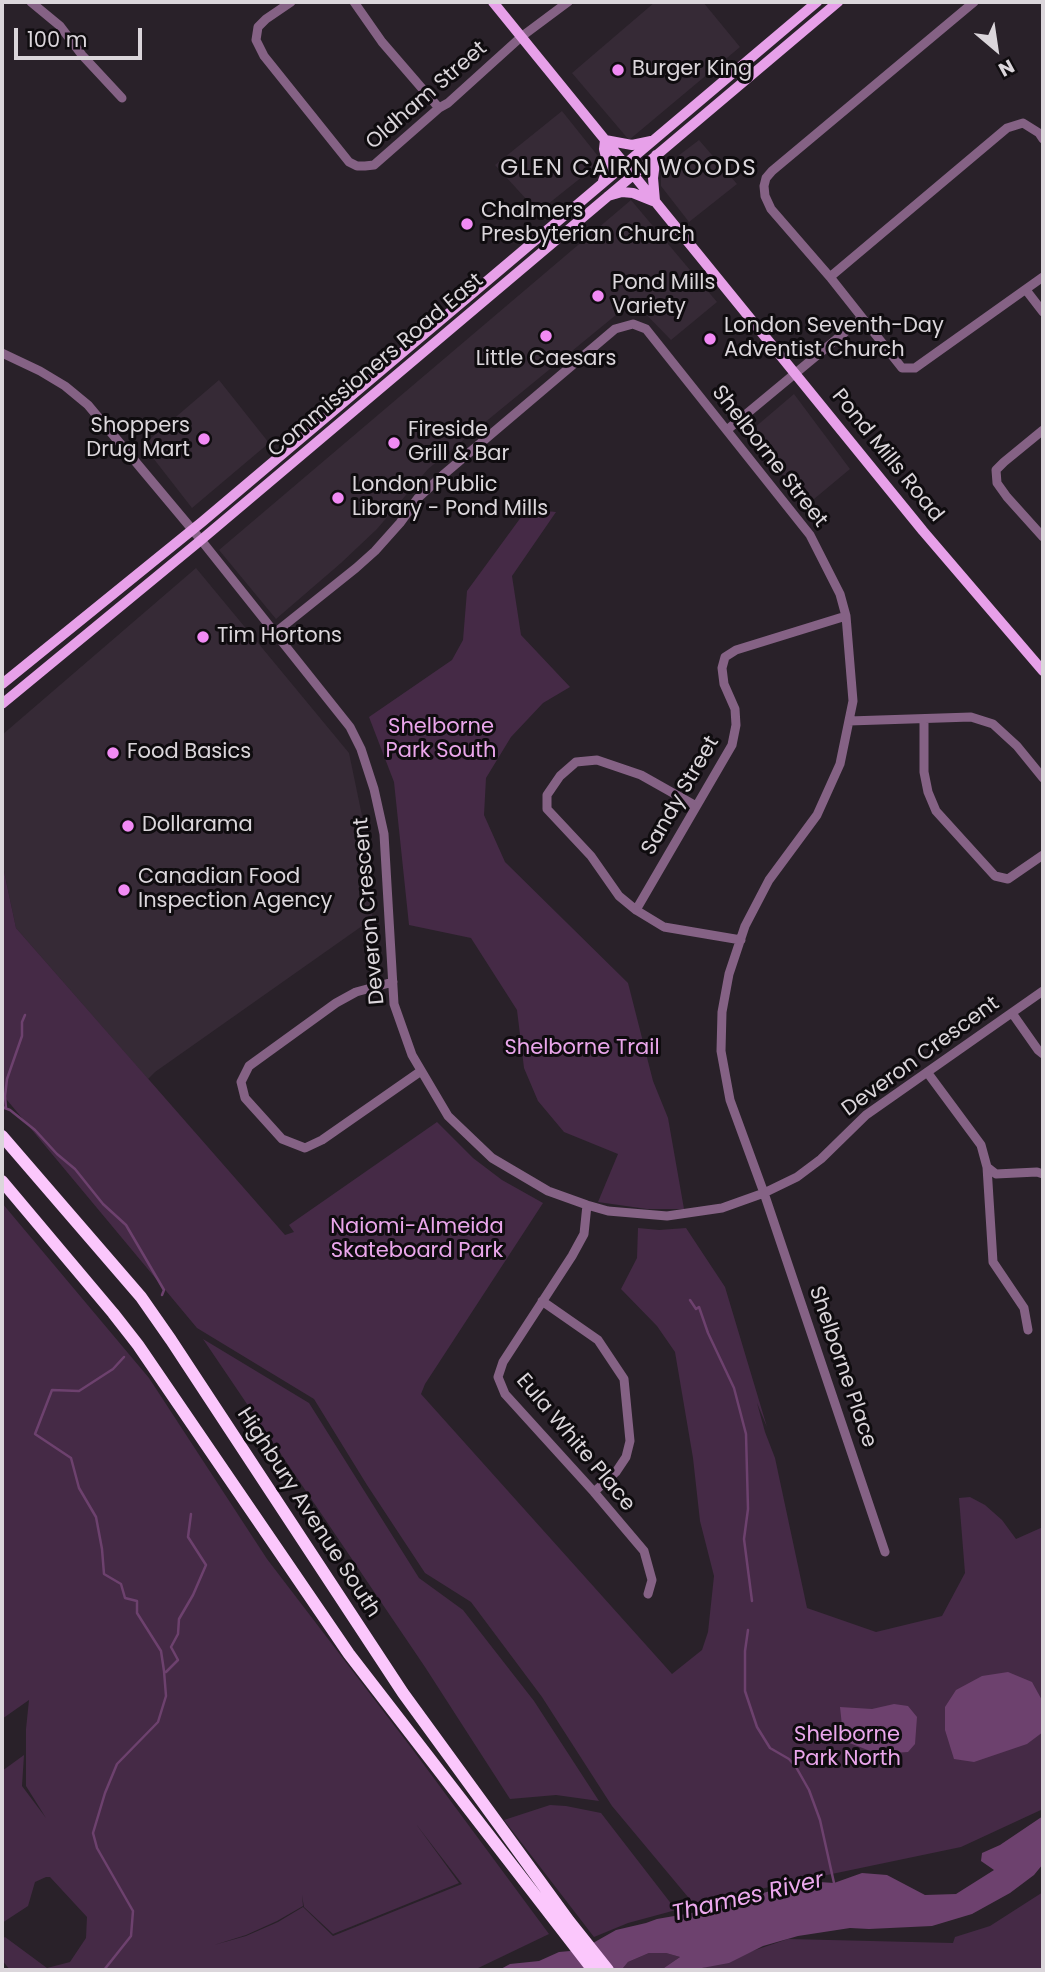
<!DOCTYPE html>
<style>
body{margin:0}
#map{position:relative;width:1045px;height:1972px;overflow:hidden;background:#292129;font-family:Poppins,sans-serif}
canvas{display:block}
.frame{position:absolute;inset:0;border:4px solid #dbd6db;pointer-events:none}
.north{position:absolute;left:961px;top:14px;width:70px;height:70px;-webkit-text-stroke:5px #0f0c0f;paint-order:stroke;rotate:151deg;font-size:19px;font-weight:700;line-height:28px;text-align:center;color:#dbd6db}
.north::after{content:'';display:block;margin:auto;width:24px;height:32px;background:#dbd6db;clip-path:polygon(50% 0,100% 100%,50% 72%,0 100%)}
.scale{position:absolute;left:14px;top:28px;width:128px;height:32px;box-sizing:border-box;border:4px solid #dbd6db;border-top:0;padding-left:9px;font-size:21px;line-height:24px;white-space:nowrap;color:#dbd6db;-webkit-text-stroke:5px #0f0c0f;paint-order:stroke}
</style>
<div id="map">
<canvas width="1045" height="1972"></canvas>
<div class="frame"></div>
<div class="north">N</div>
<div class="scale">100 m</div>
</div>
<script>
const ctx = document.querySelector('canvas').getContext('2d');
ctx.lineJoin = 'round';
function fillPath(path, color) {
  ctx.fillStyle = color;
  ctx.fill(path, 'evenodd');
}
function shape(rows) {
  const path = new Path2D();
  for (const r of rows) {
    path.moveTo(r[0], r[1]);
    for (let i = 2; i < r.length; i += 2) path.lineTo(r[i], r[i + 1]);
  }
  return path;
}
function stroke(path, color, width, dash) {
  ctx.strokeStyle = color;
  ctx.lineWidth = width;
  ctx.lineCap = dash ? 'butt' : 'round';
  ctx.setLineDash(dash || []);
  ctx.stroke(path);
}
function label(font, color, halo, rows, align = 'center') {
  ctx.font = font + ' Poppins,sans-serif';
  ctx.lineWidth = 6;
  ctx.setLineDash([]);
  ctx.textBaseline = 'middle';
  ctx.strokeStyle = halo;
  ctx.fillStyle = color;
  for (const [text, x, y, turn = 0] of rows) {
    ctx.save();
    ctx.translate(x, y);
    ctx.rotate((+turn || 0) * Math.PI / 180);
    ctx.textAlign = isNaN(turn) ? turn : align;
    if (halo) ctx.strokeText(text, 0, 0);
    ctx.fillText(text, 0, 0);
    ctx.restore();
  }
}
const built = shape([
 [655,2,703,2,740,47,629,140,572,73],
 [562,111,602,161,538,212,495,165],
 [699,140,737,184,689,222,661,186,661,169],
 [631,200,717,302,671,340,633,301,428,469,377,529,341,563,276,619,219,550],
 [219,380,269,443,192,508,143,445],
 [794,394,850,469,808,504,747,434],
 [196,568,349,753,365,830,373,898,372,919,155,1072,148,1079,16,928,2,862,2,735]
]);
const green = shape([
 [527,509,556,512,512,576,521,635,570,687,543,703,511,737,486,778,484,815,505,862,628,983,653,1081,668,1118,684,1209,647,1209,598,1202,618,1154,564,1132,538,1101,524,1068,517,1010,471,938,409,925,394,782,369,717,452,660,463,640,467,591],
 [2,862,16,928,285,1235,294,1232,289,1225,437,1122,473,1158,502,1180,543,1203,425,1384,421,1394,672,1674,702,1650,708,1632,714,1576,700,1521,693,1458,675,1352,657,1326,621,1289,637,1258,638,1228,659,1230,686,1228,725,1287,767,1427,757,1403,765,1432,775,1458,807,1608,876,1632,942,1616,965,1573,959,1498,970,1497,985,1505,1002,1520,1016,1539,1043,1527,1043,1809,961,1847,693,1903,612,1806,542,1697,471,1602,425,1573,367,1485,314,1399,197,1328,2,1094],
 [2,1203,149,1378,267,1559,413,1750,549,1934,474,1970,10,1970,2,1960,2,1939,5,1937,47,1968,70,1962,86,1938,87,1917,50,1877,46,1877,35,1882,28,1906,2,1923,2,1771,24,1755,22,1786,46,1818,26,1786,26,1729,29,1700,2,1719],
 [416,1824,462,1884,333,1936,303,1907,278,1922,246,1936,214,1945,246,1935,277,1921,303,1906,302,1895,304,1907,333,1934,459,1883],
 [203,1339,309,1403,419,1578,463,1610,534,1701,599,1801,556,1795,510,1799,425,1667],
 [550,1805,566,1806,601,1813,676,1910,628,1923,594,1937,504,1820],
 [1043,1892,1043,1970,696,1970,788,1939,953,1943,955,1937,990,1926],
 [649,1953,666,1953,680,1957,661,1970,623,1970,622,1969,628,1962]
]);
const water = shape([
 [1008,1672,1032,1682,1043,1702,1043,1732,1027,1744,974,1762,954,1759,945,1730,945,1707,956,1690,982,1676],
 [894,1704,908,1706,917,1717,915,1744,908,1752,878,1754,847,1742,843,1735,840,1707,872,1709],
 [1043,1816,1043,1864,1034,1875,1010,1893,972,1914,932,1926,869,1929,850,1928,798,1936,763,1946,729,1963,702,1968,702,1970,661,1970,680,1957,666,1953,649,1953,628,1962,623,1968,623,1970,499,1970,510,1964,539,1961,559,1952,570,1951,593,1943,616,1930,646,1923,657,1919,697,1912,805,1881,834,1883,862,1873,887,1875,925,1895,956,1894,994,1870,981,1861,982,1853,1000,1845]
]);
const stream = shape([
 [2,1107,10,1110,35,1130,57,1154,75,1169,103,1204,126,1225,164,1290,162,1295],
 [6,1108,5,1096,7,1079,22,1036,22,1022,25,1015],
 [690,1300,696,1309,699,1307,708,1333,734,1388,746,1434,748,1509,744,1539,752,1601],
 [748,1630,745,1651,745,1691,757,1727,770,1748,789,1759,796,1767,809,1790,820,1820,834,1883],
 [166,1672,178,1660,171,1647,178,1634,179,1619,193,1595,206,1565,188,1537,191,1514],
 [104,1970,131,1936,133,1911,97,1848,93,1833,105,1793,117,1764,158,1722,166,1696,164,1671,161,1651,137,1613,137,1601,125,1598,121,1584,104,1574,102,1549,96,1517,79,1488,71,1458,35,1434,52,1390,79,1391,113,1369,124,1357]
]);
const minor = shape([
 [31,2,60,26,82,55,122,98],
 [291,2,266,19,258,27,256,40,264,56,349,162,357,166,365,166,374,165,439,108,448,103,521,37,568,2],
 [354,2,382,42,439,108],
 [974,2,772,171,766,178,764,186,765,196,771,209,830,277,902,368,915,368,1043,277],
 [830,277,1007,128,1023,123,1039,133,1043,139],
 [1026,290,1043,312],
 [2,353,40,371,65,386,88,405,201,540,350,727,361,749,374,789,384,834,394,1004,412,1055,448,1116,492,1158,548,1191,587,1205,608,1211,667,1216,722,1208,764,1193,797,1177,821,1159,866,1115,1043,991],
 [727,430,862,318],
 [1043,430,1004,462,996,470,997,483,1007,497,1043,537],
 [276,632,356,568,375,551,400,523,418,498,443,475,615,329,633,324,646,329,810,535,840,594,846,616,853,701,840,764,817,815,769,880,745,926,729,974,722,1012,721,1051,730,1100,764,1193,885,1552],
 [924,719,924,772,928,792,936,811,995,876,1008,879,1043,855],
 [849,721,971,717,993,724,1017,746,1043,778],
 [696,806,641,775,597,760,576,762,560,776,547,795,547,809,591,856,619,896,636,910,664,927,741,940],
 [636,910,732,745,736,725,735,709,724,684,722,668,725,657,736,650,846,616],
 [393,982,356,992,336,1003,249,1066,241,1082,245,1098,282,1139,305,1148,322,1140,421,1071],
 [1012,1013,1038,1050,1043,1054],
 [927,1072,981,1145,987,1167,993,1262,1024,1308,1028,1330],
 [987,1167,996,1174,1037,1172,1043,1174],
 [587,1205,584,1234,572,1256,503,1362,498,1377,505,1394,594,1492,644,1551,652,1580,648,1594],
 [542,1301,598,1340,624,1379,630,1441,626,1457,616,1472,594,1492]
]);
const major = shape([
 [493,2,923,531,1043,671],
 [605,140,632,145,651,141],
 [603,181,606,173,607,161,604,149,605,140],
 [608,196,622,192,633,193,653,201],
 [655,201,653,178,656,155],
 [2,684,202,522,817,2],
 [2,704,201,540,838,2]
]);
const highway = shape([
 [2,1136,141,1297,171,1340,403,1693,569,1921,608,1970],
 [2,1181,113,1313,138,1345,349,1654,593,1970]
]);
const markers = [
 [618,70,7,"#f18af4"],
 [467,224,7,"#f18af4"],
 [598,296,7,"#f18af4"],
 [546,336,7,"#f18af4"],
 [710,339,7,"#f18af4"],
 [204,439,7,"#f18af4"],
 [394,443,7,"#f18af4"],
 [338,498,7,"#f18af4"],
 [203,637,7,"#f18af4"],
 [113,753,7,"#f18af4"],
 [128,826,7,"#f18af4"],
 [124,890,7,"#f18af4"]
];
const poiNames = [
 ["Burger King",632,70],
 ["Chalmers",481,212],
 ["Presbyterian Church",481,236],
 ["Pond Mills",612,284],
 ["Variety",612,308],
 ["London Seventh-Day",724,327],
 ["Adventist Church",724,351],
 ["Little Caesars",546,360,"center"],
 ["Shoppers",190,427,"right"],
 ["Drug Mart",190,451,"right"],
 ["Fireside",408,431],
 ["Grill & Bar",408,455],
 ["London Public",352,486],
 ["Library - Pond Mills",352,510],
 ["Tim Hortons",217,637],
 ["Food Basics",127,753],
 ["Dollarama",142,826],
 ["Canadian Food",138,878],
 ["Inspection Agency",138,902]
];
const streetNames = [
 ["Oldham Street",427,96,-41],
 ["Commissioners Road East",376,366,-40],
 ["Pond Mills Road",887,456,51],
 ["Shelborne Street",769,457,52],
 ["Sandy Street",681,796,-60],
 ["Deveron Crescent",370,911,-95],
 ["Deveron Crescent",921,1057,-36],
 ["Shelborne Place",842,1367,71],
 ["Eula White Place",575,1443,50],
 ["Highbury Avenue South",308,1513,57]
];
const parkNames = [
 ["Shelborne",441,728],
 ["Park South",441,752],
 ["Shelborne Trail",582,1049],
 ["Naiomi-Almeida",417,1228],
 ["Skateboard Park",417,1252],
 ["Shelborne",847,1736],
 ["Park North",847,1760]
];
const neighbourhoodNames = [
 ["GLEN CAIRN WOODS",629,169]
];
const waterNames = [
 ["Thames River",748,1898,-13]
];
fillPath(built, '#362a36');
fillPath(green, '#452a46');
fillPath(water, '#6d416e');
stroke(stream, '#6d416e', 2.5);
stroke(minor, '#856285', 9);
stroke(major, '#e7a0e9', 10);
stroke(highway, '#fbc7fc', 12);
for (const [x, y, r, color] of markers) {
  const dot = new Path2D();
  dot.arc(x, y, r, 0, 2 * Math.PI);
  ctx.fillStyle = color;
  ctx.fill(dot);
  stroke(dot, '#0f0c0f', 2.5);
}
label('21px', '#dbd6db', '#0f0c0f', poiNames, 'left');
label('21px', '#dbd6db', '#0f0c0f', streetNames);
label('21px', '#eaa6eb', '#0f0c0f', parkNames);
ctx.letterSpacing = '2px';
label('23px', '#dbd6db', '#0f0c0f', neighbourhoodNames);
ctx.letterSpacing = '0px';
label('italic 23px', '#eca8ed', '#0f0c0f', waterNames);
</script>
